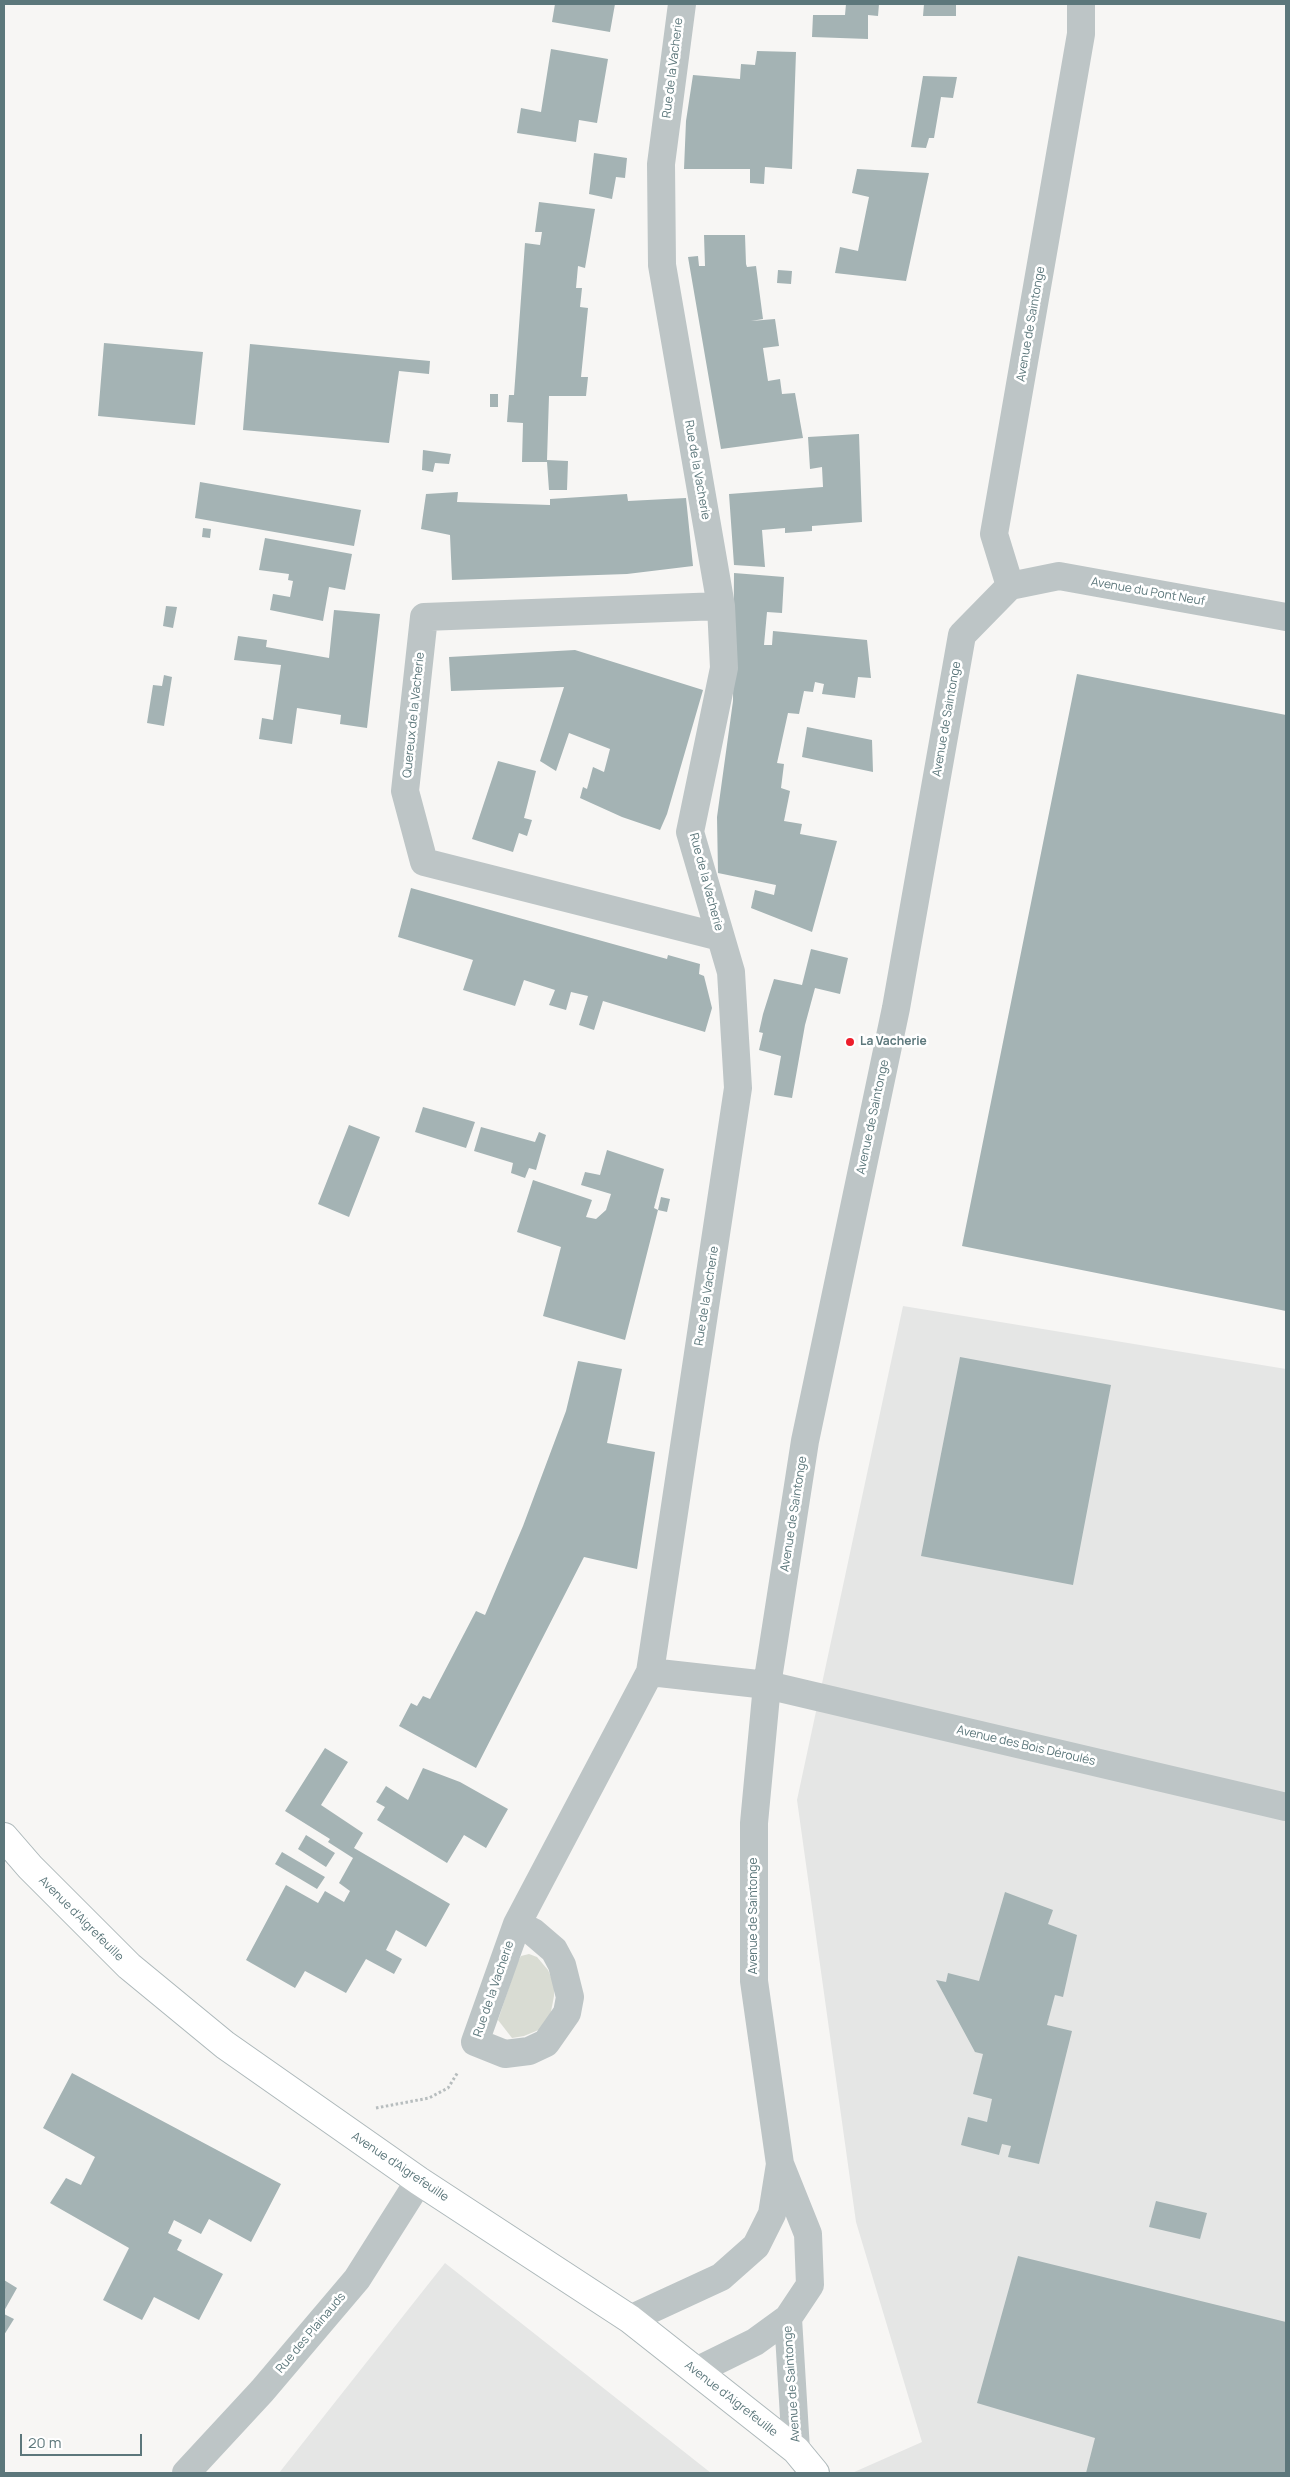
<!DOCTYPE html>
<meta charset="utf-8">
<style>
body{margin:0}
#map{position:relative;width:1290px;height:2477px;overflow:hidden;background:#f7f6f4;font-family:Manrope,sans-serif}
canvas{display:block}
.frame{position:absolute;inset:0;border:5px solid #5c777b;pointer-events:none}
.scale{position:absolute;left:20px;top:2434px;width:122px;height:22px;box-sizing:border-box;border:2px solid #5c777b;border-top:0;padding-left:6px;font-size:15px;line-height:18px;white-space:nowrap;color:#5c777b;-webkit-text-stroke:4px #fff;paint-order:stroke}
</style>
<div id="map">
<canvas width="1290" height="2477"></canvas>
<div class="frame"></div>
<div class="scale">20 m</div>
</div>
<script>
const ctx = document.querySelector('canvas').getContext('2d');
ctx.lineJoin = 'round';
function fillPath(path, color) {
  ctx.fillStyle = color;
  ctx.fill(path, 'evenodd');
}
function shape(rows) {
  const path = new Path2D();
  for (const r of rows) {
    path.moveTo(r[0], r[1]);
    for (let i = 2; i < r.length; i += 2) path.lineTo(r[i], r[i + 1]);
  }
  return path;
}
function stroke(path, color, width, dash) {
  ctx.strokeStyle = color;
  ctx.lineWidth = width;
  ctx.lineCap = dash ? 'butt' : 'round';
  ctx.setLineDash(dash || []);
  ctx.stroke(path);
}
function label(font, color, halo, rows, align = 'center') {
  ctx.font = font + ' Manrope,sans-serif';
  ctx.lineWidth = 5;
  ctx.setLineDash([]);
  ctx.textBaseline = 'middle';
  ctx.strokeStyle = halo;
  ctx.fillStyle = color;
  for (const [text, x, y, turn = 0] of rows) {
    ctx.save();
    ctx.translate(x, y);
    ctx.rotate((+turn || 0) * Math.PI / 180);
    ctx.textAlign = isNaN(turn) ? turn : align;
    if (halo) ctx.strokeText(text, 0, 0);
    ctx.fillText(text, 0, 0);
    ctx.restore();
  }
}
const built = shape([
 [903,1306,1286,1369,1286,2473,852,2473,922,2442,856,2222,797,1800],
 [445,2263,711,2473,279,2473]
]);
const green = shape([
 [529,1954,537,1957,548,1970,554,1984,554,1996,550,2017,541,2029,524,2036,512,2038,498,2020,517,1963,521,1956]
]);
const building = shape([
 [555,4,615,4,610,32,552,22],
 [846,4,879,4,878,16,868,15,868,39,812,37,813,15,845,15],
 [924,4,956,4,956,16,923,16],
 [551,49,608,59,597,123,579,120,576,142,517,133,521,108,541,112],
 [757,51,796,52,792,169,765,167,764,184,750,183,750,169,684,169,686,121,693,75,740,79,741,64,755,65],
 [923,76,957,77,953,98,941,97,934,138,929,138,926,148,911,147],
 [594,153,627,158,625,178,616,177,612,199,589,194],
 [857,169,929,173,906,281,835,273,840,247,858,251,869,197,852,193],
 [539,202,595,209,585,268,578,266,576,288,582,288,580,307,588,308,581,377,588,377,586,396,549,396,547,460,568,461,567,490,549,490,547,462,522,462,523,423,507,422,509,395,514,395,525,243,540,245,542,232,535,232],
 [704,235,745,235,746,264,747,267,756,266,763,319,751,321,775,319,779,346,763,348,768,381,780,379,782,394,795,393,803,438,721,449,688,257,698,256,699,266,705,266],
 [778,270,792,271,791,284,777,283],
 [104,343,203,352,195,425,98,416],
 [250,344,430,361,429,374,399,371,389,443,243,430],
 [490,394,498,394,498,407,490,407],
 [859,434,862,522,812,526,812,531,785,533,785,528,762,530,765,567,734,565,729,494,823,487,822,467,810,469,808,437],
 [423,450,451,454,449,464,435,463,433,472,422,470],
 [200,482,361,510,354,546,195,518],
 [458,492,457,502,550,505,550,499,627,494,628,501,686,498,693,566,627,574,452,580,450,535,421,529,426,494],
 [203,528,211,529,210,538,202,537],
 [265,538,352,554,345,590,329,587,323,621,270,610,273,594,290,597,293,581,288,580,289,574,259,570],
 [734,573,784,577,782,613,767,612,764,645,772,645,773,631,867,640,871,678,858,677,855,698,822,694,824,684,815,682,813,692,804,691,799,714,788,713,777,763,784,764,781,788,790,791,784,821,802,824,800,834,837,841,812,932,751,908,755,890,774,895,776,885,718,873,717,817,733,701],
 [166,606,177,607,173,628,163,626],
 [334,610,380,614,367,728,340,724,341,715,297,708,292,744,259,739,262,718,273,720,281,665,234,660,238,636,267,640,266,647,329,658],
 [575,650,703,690,667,814,660,830,622,817,580,798,583,787,587,789,593,767,604,772,610,749,569,733,556,771,540,761,564,687,451,691,449,657],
 [1077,674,1286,715,1286,1311,962,1246],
 [164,675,172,677,164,726,147,723,153,685,162,686],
 [807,727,872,740,873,772,802,757],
 [498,761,536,771,524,818,532,820,527,836,519,833,513,852,472,839],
 [411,888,667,959,668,955,700,964,699,974,704,976,712,1008,705,1032,603,1001,594,1030,579,1025,588,996,571,992,566,1010,549,1005,555,990,524,980,515,1006,463,990,473,960,398,937],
 [811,949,848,958,840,994,815,988,805,1025,792,1098,774,1095,781,1056,759,1050,763,1033,759,1032,763,1014,774,979,802,985],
 [423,1107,475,1122,466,1148,415,1132],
 [349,1125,380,1137,349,1217,318,1204],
 [481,1127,535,1142,539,1132,546,1135,536,1170,529,1168,525,1178,511,1173,513,1163,474,1151],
 [607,1150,664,1169,654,1208,658,1210,625,1340,543,1316,561,1247,517,1232,533,1180,592,1200,586,1217,596,1219,606,1210,611,1194,581,1185,585,1172,600,1175],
 [661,1197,670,1199,667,1212,658,1210],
 [960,1357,1111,1385,1073,1585,921,1556],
 [578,1361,622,1369,607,1443,655,1452,637,1569,584,1557,476,1768,399,1726,411,1703,417,1706,423,1696,430,1699,476,1611,485,1615,523,1526,566,1411],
 [325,1748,348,1762,321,1805,363,1833,354,1848,450,1904,426,1947,396,1930,386,1950,402,1959,394,1974,366,1959,346,1993,305,1971,295,1988,246,1960,286,1885,318,1903,325,1891,344,1902,350,1891,339,1883,353,1858,328,1842,330,1839,285,1811],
 [423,1768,460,1782,508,1809,486,1848,464,1835,447,1863,377,1820,385,1807,376,1802,386,1786,408,1800],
 [306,1835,335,1853,326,1867,298,1849],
 [282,1852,325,1877,317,1889,275,1864],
 [1005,1892,1053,1910,1048,1924,1077,1935,1063,1997,1055,1995,1047,2025,1072,2031,1039,2164,1008,2157,1011,2146,1002,2144,999,2155,961,2145,968,2117,987,2122,992,2099,973,2094,983,2054,975,2052,936,1980,946,1982,948,1973,979,1981],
 [72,2073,281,2184,251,2242,209,2219,201,2234,174,2220,168,2233,182,2240,177,2250,223,2274,199,2320,154,2297,142,2320,103,2300,129,2248,50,2203,66,2178,81,2185,95,2157,43,2128],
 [1156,2201,1207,2213,1200,2239,1149,2227],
 [1018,2256,1286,2322,1286,2473,1086,2473,1095,2438,977,2403],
 [4,2280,17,2288,4,2311],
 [4,2314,14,2319,4,2335]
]);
const path = shape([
 [376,2108,429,2098,448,2088,458,2072]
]);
const minor = shape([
 [682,4,661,164,662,265,721,606,724,668,690,832,731,972,738,1088,650,1672,767,1685,1286,1807],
 [1010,586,994,534,1081,34,1081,4],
 [1010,586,1059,576,1286,617],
 [720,937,424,862,405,791,424,617,721,606],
 [517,1924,533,1932,554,1950,562,1965,570,1997,567,2013,546,2043,529,2051,505,2054,475,2042,517,1924,650,1672],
 [788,2318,796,2450],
 [630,2319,721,2277,756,2246,772,2214,780,2164],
 [696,2371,755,2342,788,2318,810,2285,808,2234,780,2164,754,1981,754,1823,767,1685,805,1441,896,1008,962,635,1010,586],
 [186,2473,262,2391,357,2279,419,2181]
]);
const secondary = shape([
 [4,1837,30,1867,129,1966,225,2045,419,2181,630,2319,796,2450,815,2473]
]);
const markers = [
 [850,1042,5,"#ed1e2c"]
];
const streetNames = [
 ["Rue de la Vacherie",673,68,-83],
 ["Avenue de Saintonge",1031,324,-80],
 ["Rue de la Vacherie",697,470,80],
 ["Avenue du Pont Neuf",1148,592,10],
 ["Quereux de la Vacherie",414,715,-84],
 ["Avenue de Saintonge",947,719,-80],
 ["Rue de la Vacherie",706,882,75],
 ["Avenue de Saintonge",873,1117,-78],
 ["Rue de la Vacherie",707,1296,-81],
 ["Avenue de Saintonge",794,1514,-81],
 ["Avenue des Bois Déroulés",1026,1746,13],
 ["Avenue de Saintonge",754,1916,-90],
 ["Avenue d'Aigrefeuille",81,1919,45],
 ["Rue de la Vacherie",494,1989,-71],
 ["Avenue d'Aigrefeuille",400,2167,34],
 ["Rue des Plainauds",311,2333,-50],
 ["Avenue de Saintonge",792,2384,-94],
 ["Avenue d'Aigrefeuille",731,2399,38]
];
const poiNames = [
 ["La Vacherie",860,1042]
];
fillPath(built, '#e5e6e5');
fillPath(green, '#d9dcd3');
fillPath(building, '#a4b3b4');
stroke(secondary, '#adb8ba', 30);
stroke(path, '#b7bdbe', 3, [2.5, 2.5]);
stroke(minor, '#bdc5c6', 28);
stroke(secondary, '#fff', 28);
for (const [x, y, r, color] of markers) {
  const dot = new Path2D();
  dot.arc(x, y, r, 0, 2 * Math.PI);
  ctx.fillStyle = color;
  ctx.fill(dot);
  stroke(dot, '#fff', 2);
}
label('12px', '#5c777b', '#fff', streetNames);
label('bold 12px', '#5c777b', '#fff', poiNames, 'left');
</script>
